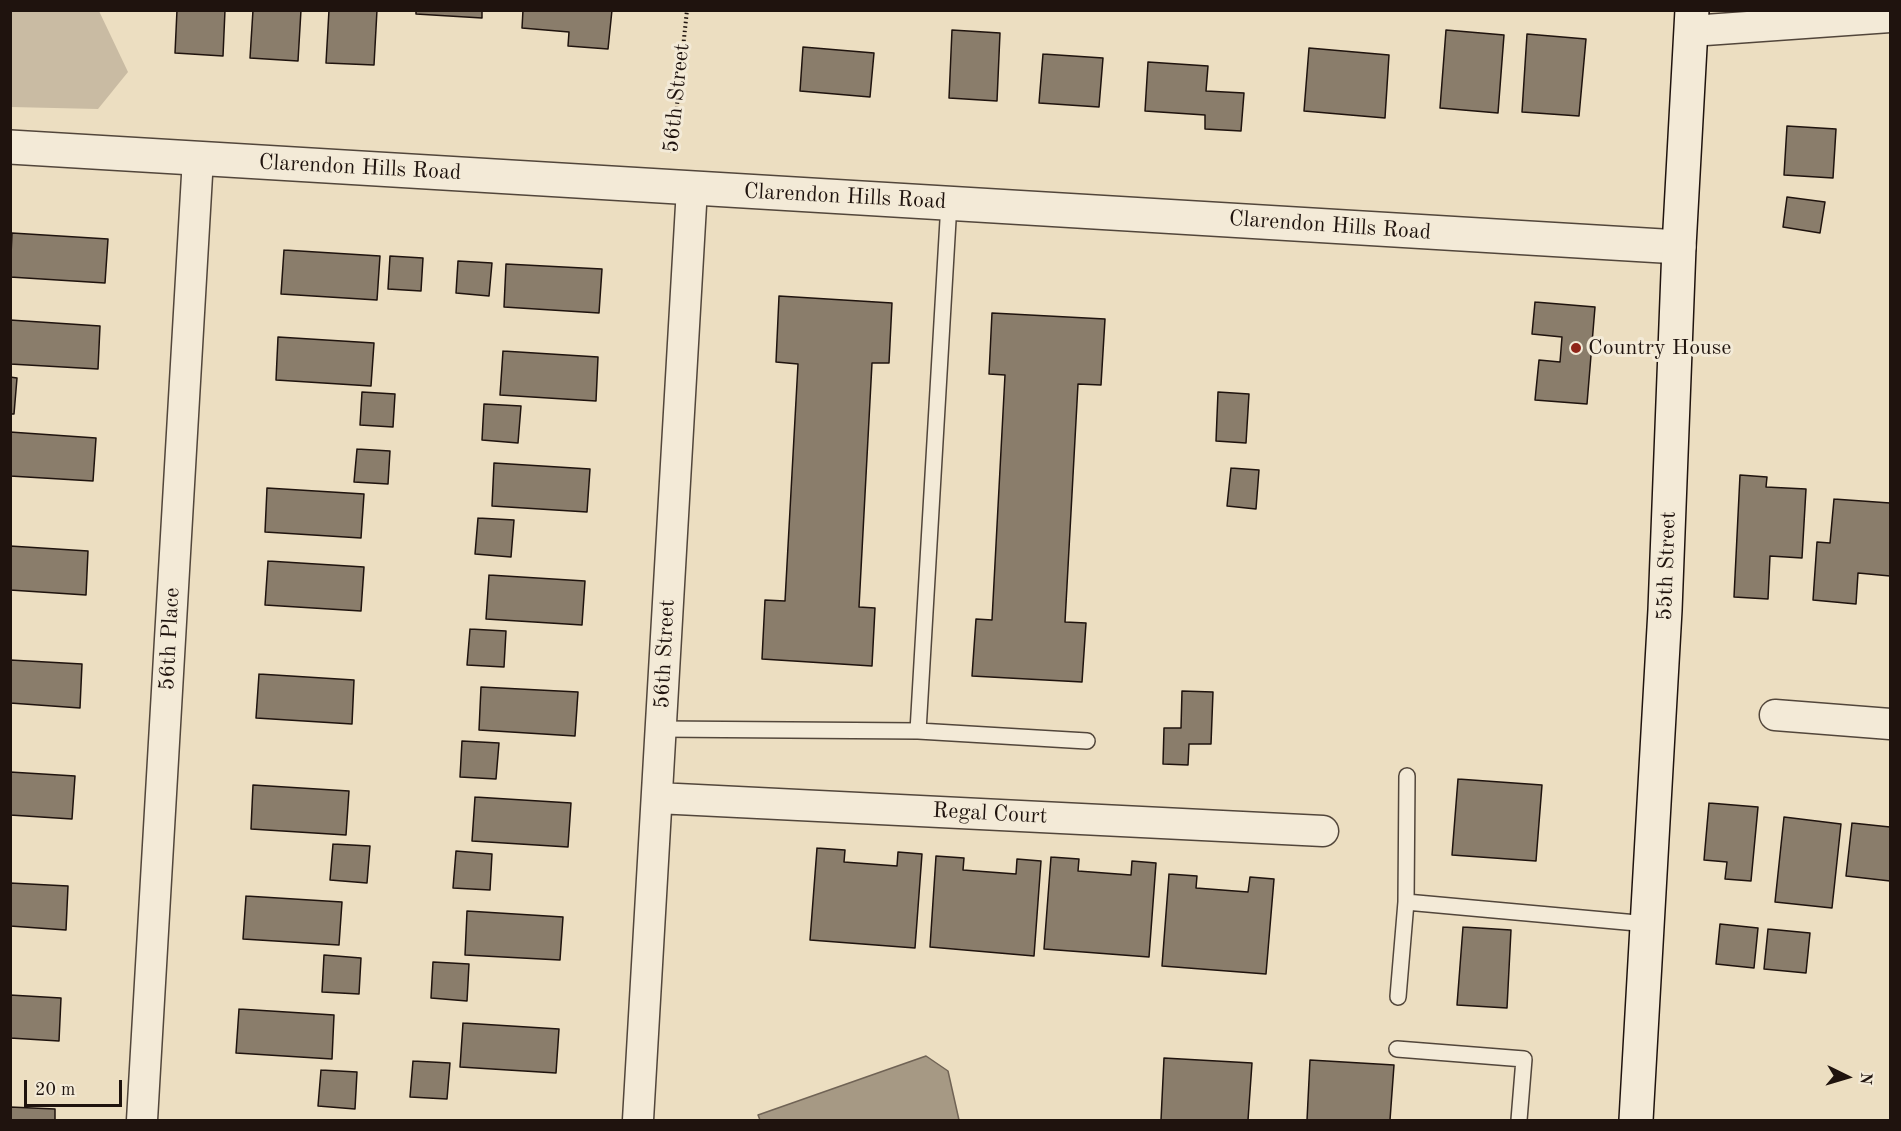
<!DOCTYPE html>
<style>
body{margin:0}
#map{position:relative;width:1901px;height:1131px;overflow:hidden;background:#ecdec1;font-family:"Old Standard TT",serif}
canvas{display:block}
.frame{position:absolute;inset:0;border:12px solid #1f130e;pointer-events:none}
.north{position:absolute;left:1817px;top:1047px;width:60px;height:60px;-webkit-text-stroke:4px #f3ead7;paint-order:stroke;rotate:95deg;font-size:16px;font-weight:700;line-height:24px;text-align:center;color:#1f130e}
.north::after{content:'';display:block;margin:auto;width:21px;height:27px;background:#1f130e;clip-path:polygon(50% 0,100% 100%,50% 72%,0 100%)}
.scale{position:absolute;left:24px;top:1080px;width:98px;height:27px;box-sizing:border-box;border:3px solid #1f130e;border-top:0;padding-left:8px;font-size:18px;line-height:21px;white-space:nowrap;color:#1f130e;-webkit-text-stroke:4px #f3ead7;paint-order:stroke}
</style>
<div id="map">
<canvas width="1901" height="1131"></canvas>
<div class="frame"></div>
<div class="north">N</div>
<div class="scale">20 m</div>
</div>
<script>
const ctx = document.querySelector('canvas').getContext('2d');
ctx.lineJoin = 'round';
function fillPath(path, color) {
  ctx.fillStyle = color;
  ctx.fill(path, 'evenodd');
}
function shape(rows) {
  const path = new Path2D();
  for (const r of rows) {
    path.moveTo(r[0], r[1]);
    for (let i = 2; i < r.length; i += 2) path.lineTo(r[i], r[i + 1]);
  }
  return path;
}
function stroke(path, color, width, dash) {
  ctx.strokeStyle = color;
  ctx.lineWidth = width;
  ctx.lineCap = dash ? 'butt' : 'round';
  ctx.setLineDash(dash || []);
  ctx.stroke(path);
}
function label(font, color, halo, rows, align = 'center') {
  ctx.font = font + ' "Old Standard TT",serif';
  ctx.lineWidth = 6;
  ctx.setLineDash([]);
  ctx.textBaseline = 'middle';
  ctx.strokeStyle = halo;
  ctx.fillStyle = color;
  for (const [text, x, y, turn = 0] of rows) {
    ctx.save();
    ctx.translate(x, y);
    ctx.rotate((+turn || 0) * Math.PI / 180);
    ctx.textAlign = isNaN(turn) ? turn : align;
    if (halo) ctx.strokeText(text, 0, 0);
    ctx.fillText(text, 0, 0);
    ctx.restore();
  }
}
const green = shape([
 [11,10,99,11,128,72,98,109,11,107]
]);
const water = shape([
 [926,1056,948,1071,959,1120,760,1120,758,1115,926,1056]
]);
const building = shape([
 [177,10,225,10,223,56,175,53,177,10],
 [253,10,301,10,298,61,250,58,253,10],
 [329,10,377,10,374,65,326,63,329,10],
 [416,10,482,10,482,18,416,14,416,10],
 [523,10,612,10,608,49,568,46,569,32,522,28,523,10],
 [952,30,1000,33,997,101,949,98,952,30],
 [1446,30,1504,35,1498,113,1440,108,1446,30],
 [1527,34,1586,39,1579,116,1522,112,1527,34],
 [803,47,874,53,870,97,800,91,803,47],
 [1309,48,1389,55,1385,118,1304,111,1309,48],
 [1043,54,1103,58,1099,107,1039,103,1043,54],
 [1148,62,1208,66,1206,91,1244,93,1241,131,1205,129,1205,115,1145,111,1148,62],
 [1787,126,1836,129,1833,178,1784,175,1787,126],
 [1787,197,1825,202,1820,233,1783,227,1787,197],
 [12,233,108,239,105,283,10,277,12,233],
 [284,250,380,256,377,300,281,294,284,250],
 [390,256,423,258,421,291,388,289,390,256],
 [458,261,492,263,489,296,456,293,458,261],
 [506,264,602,269,599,313,504,307,506,264],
 [779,296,892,303,889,363,872,363,859,607,875,608,872,666,762,659,765,600,785,601,798,364,776,362,779,296],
 [1535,302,1595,307,1587,404,1535,400,1539,360,1560,362,1562,337,1532,334,1535,302],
 [992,313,1105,319,1101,385,1078,384,1065,622,1086,623,1082,682,972,676,976,619,992,620,1005,375,989,374,992,313],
 [10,320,100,326,98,369,10,364,10,320],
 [278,337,374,343,371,386,276,380,278,337],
 [503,351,598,357,596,401,500,395,503,351],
 [10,377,17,378,14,414,10,414,10,377],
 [362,392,395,394,393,427,360,425,362,392],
 [1218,392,1249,394,1246,443,1216,441,1218,392],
 [484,404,521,406,518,443,482,440,484,404],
 [10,432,96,438,93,481,10,476,10,432],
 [357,449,390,451,388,484,354,482,357,449],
 [494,463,590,469,587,512,492,506,494,463],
 [1231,468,1259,470,1256,509,1227,506,1231,468],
 [1740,475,1767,477,1766,487,1806,489,1802,558,1770,556,1768,599,1734,597,1740,475],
 [267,488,364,494,361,538,265,532,267,488],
 [1834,499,1890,503,1890,576,1858,573,1856,604,1813,600,1817,542,1830,543,1834,499],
 [478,518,514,520,511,557,475,554,478,518],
 [10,546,88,551,86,595,10,590,10,546],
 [268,561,364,567,361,611,265,605,268,561],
 [489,575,585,581,582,625,486,619,489,575],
 [470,629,506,631,504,667,467,665,470,629],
 [10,660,82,664,80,708,10,703,10,660],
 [259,674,354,680,352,724,256,718,259,674],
 [481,687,578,692,575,736,479,730,481,687],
 [1182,691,1213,692,1211,744,1189,744,1188,765,1163,764,1164,728,1181,728,1182,691],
 [462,741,499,743,496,779,460,777,462,741],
 [10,772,75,776,72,819,10,815,10,772],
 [1458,779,1542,785,1536,861,1452,855,1458,779],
 [253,785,349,791,346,835,251,829,253,785],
 [475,797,571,803,568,847,472,841,475,797],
 [1709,803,1758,807,1751,881,1725,879,1727,862,1704,860,1709,803],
 [1784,817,1841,824,1832,908,1775,902,1784,817],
 [1852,823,1890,827,1890,881,1846,876,1852,823],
 [333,844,370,846,367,883,330,880,333,844],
 [817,848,845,850,844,862,897,866,898,852,922,854,915,948,810,940,817,848],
 [456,851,492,854,490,890,453,888,456,851],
 [936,856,964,858,963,870,1016,874,1017,859,1041,861,1034,956,930,947,936,856],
 [1051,857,1079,859,1078,871,1131,875,1132,861,1156,863,1149,957,1044,949,1051,857],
 [1169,874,1197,876,1196,888,1248,892,1250,877,1274,879,1266,974,1162,966,1169,874],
 [10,883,68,886,66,930,10,926,10,883],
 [246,896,342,902,339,945,243,939,246,896],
 [467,911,563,917,560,960,465,955,467,911],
 [1720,924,1758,928,1754,968,1716,964,1720,924],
 [1463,927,1511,930,1507,1008,1457,1005,1463,927],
 [1768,929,1810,933,1806,973,1764,969,1768,929],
 [324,955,361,958,359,994,322,992,324,955],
 [433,962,469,964,467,1001,431,998,433,962],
 [10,995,61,998,59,1041,10,1038,10,995],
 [239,1009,334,1015,332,1059,236,1053,239,1009],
 [463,1023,559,1029,556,1073,460,1067,463,1023],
 [1164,1058,1252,1063,1248,1120,1161,1120,1164,1058],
 [1310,1060,1394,1065,1390,1120,1307,1120,1310,1060],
 [413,1061,450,1063,447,1099,410,1097,413,1061],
 [321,1070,357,1072,355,1109,318,1106,321,1070],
 [10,1107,55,1109,55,1120,10,1120,10,1107]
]);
const path = shape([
 [672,153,687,10]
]);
const service = shape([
 [660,729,918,731,949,203],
 [918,731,1087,741],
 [1406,902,1407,776],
 [1398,997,1406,902,1648,924],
 [1397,1049,1524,1059,1519,1120]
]);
const minor = shape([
 [1691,31,1890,17],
 [1775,715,1890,724],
 [657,798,1323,831],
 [142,1120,198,158],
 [638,1120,692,188]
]);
const tertiary = shape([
 [10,147,1679,247]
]);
const secondary = shape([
 [1636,1120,1665,610,1679,247,1692,10]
]);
const markers = [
 [1576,348,6,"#8f2418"]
];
const streetNames = [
 ["56th Street",677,98,-84],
 ["Clarendon Hills Road",360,168,3],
 ["Clarendon Hills Road",845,197,3],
 ["Clarendon Hills Road",1330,226,4],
 ["55th Street",1667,566,-88],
 ["56th Place",170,639,-87],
 ["56th Street",665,654,-87],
 ["Regal Court",990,814,3]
];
const poiNames = [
 ["Country House",1588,348]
];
fillPath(green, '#c9bba3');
fillPath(water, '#a69984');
stroke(water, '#706355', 1.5);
fillPath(building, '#8a7d6b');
stroke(building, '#1f130e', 1.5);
stroke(service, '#52463b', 18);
stroke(minor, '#52463b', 33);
stroke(tertiary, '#52463b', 36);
stroke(secondary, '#1f130e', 36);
stroke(path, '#1f130e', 4, [1.5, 3]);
stroke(service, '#f3ead7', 15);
stroke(minor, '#f3ead7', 30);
stroke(tertiary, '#f3ead7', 33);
stroke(secondary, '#f3ead7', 33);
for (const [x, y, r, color] of markers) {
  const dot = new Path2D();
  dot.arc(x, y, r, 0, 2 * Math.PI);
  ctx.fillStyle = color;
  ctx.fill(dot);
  stroke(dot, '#f3ead7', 2);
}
label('22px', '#1f130e', '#f3ead7', streetNames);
label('22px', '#1f130e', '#f3ead7', poiNames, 'left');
</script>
